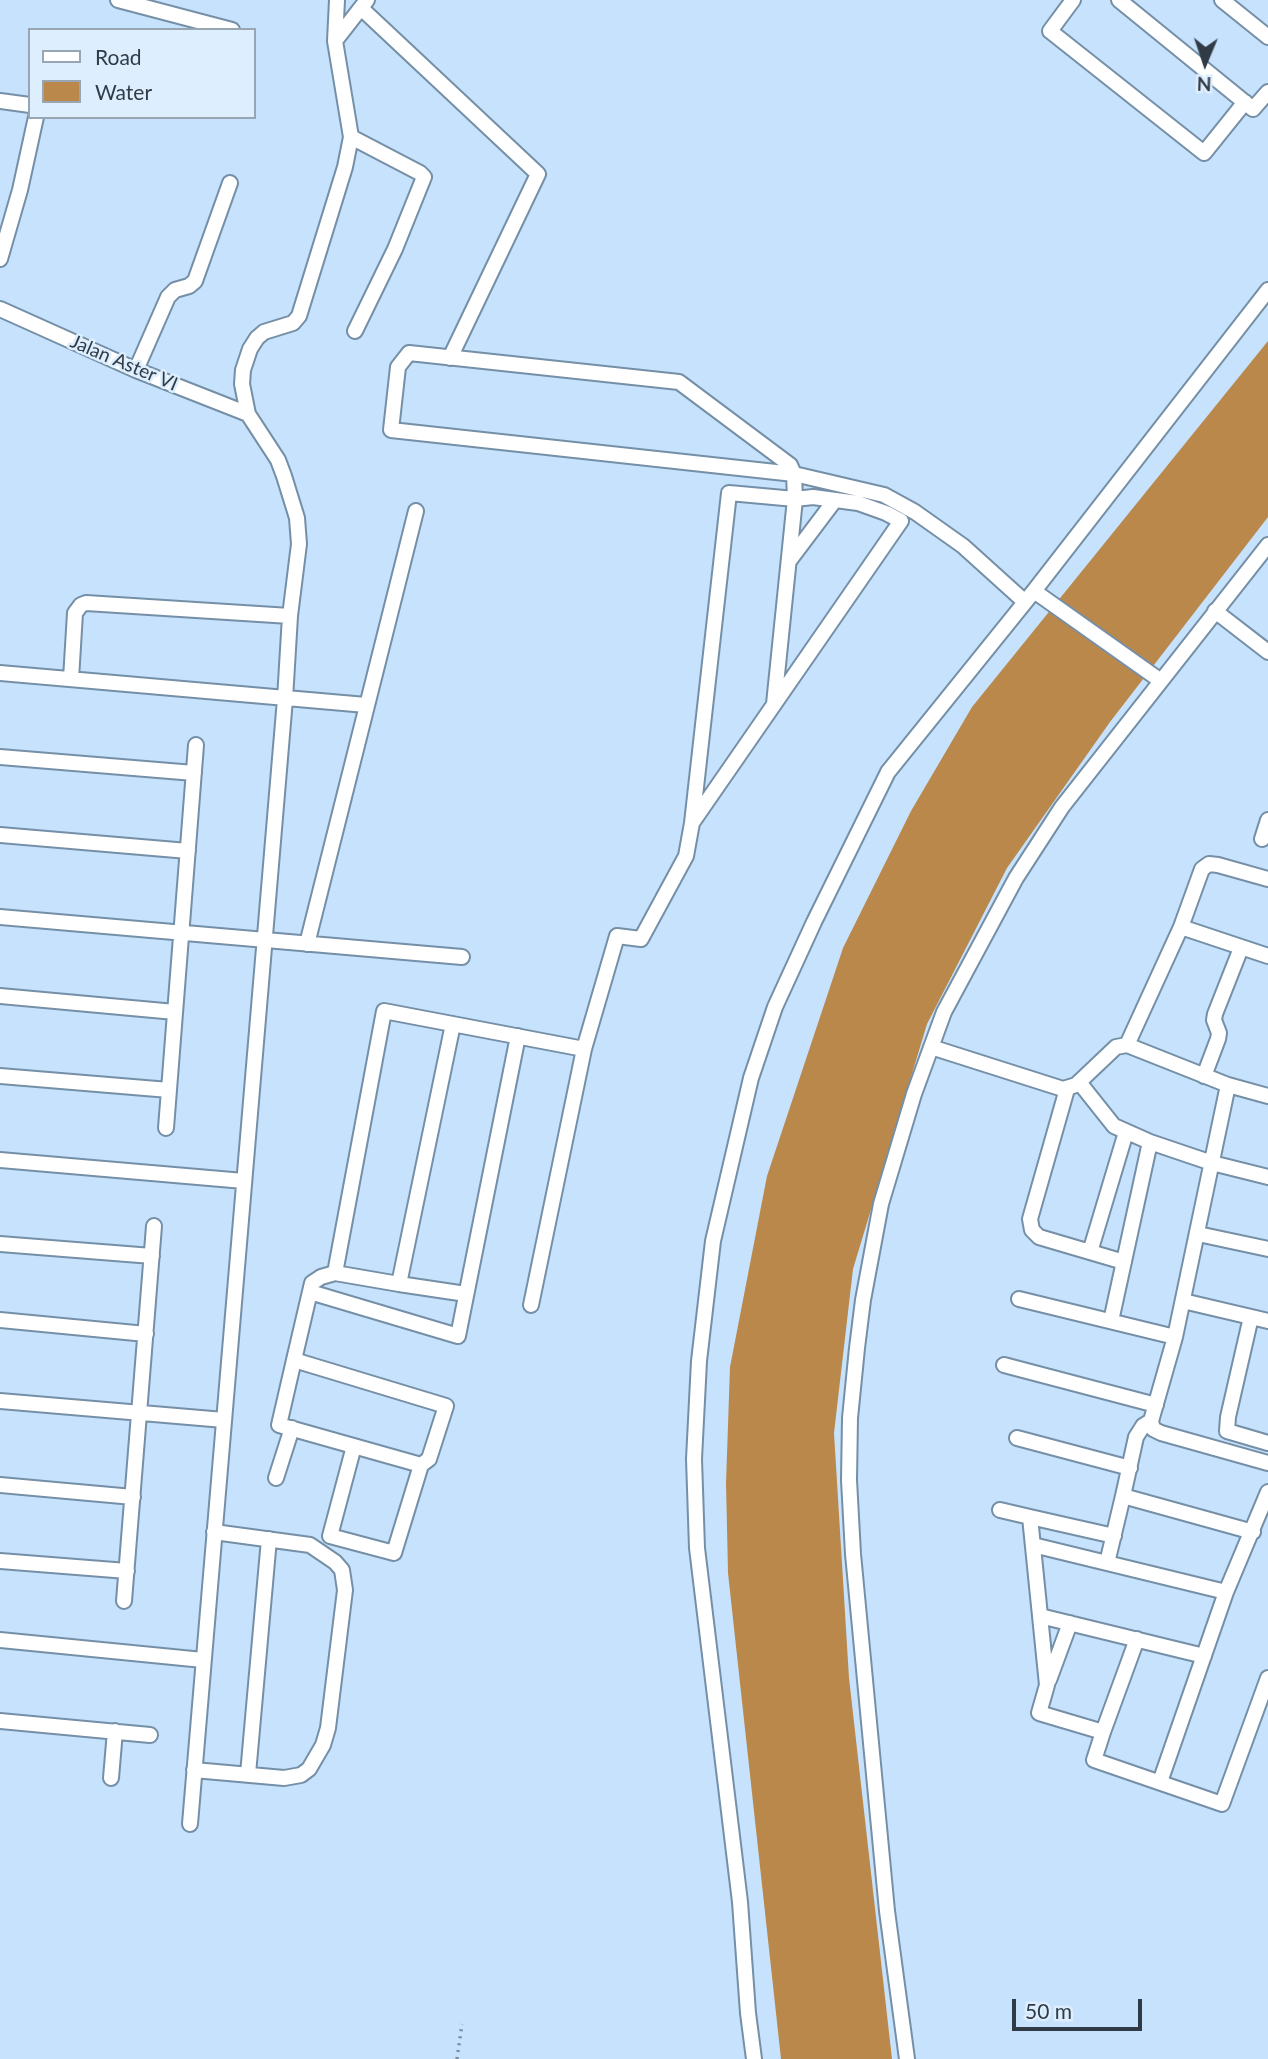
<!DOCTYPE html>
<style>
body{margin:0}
#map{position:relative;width:1268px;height:2059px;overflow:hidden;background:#c6e2fc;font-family:Lato,sans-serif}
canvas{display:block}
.legend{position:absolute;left:28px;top:28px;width:228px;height:91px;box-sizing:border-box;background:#ddeefe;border:2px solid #98a6b4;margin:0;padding:9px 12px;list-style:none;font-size:21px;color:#303b45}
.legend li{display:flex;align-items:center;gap:14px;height:35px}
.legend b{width:35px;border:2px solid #98a6b4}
.north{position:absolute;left:1170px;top:28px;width:70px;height:70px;-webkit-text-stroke:5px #ddeefe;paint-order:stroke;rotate:182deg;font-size:19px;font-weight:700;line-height:28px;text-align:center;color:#303b45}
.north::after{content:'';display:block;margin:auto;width:24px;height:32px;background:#303b45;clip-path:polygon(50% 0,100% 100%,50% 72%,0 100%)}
.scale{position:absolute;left:1012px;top:1999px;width:130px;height:32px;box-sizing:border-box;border:4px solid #303b45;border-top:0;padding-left:9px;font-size:21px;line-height:24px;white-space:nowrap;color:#303b45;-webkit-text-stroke:5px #ddeefe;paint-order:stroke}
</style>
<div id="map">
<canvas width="1268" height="2059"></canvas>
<ul class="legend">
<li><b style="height:9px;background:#fff"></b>Road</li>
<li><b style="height:19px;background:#bb884c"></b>Water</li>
</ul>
<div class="north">N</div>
<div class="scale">50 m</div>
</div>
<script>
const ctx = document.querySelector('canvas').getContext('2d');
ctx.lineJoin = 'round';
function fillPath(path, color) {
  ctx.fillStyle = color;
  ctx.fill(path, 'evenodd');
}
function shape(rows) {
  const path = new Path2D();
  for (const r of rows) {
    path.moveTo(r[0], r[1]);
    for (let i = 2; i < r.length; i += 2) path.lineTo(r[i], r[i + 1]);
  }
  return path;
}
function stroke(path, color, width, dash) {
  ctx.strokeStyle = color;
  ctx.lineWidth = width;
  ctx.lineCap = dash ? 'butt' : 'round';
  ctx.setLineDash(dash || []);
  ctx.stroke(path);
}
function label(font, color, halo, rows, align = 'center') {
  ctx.font = font + ' Lato,sans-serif';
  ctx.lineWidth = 5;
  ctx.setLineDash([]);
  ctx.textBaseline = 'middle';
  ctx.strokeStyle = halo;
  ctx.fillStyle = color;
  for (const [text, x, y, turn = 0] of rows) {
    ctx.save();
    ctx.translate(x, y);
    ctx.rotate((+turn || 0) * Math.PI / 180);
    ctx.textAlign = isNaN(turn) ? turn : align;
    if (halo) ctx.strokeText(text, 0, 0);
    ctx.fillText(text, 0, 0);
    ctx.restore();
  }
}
const water = shape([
 [1268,341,1268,517,1110,722,1007,868,927,1024,853,1269,834,1433,849,1678,892,2059,781,2059,728,1573,726,1483,730,1367,767,1176,843,948,911,811,972,707]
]);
const path = shape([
 [457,2059,462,2024]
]);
const street = shape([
 [118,0,232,30],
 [1073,0,1050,31,1204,153,1245,102],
 [1119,0,1253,109,1268,92],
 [1222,0,1268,37],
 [361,8,538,174,450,358],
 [335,41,367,0],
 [0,101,30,105],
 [351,137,420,173,424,177,395,249,355,331],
 [0,259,20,190,36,117],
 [0,309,136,370,248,414],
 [136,370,168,297,175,290,189,286,195,281,230,183],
 [729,493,795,499,813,497,858,503,886,513,901,521,692,823,729,493],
 [789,561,835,500],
 [1034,591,1161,681],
 [1215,611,1268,652],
 [0,673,366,705],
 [71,679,75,613,81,605,86,603,290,616],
 [774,704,795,499,794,474,790,465,679,382,409,353,398,367,391,430,794,474,884,495,915,512,963,546,1025,602],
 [0,757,194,773],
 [0,835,188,851],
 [1262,839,1268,820],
 [0,917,462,957],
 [1181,927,1268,956],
 [307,944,416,511],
 [0,996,175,1012],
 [1127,1045,1181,927,1202,869,1209,864,1218,865,1268,879],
 [931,1047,1063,1089,1076,1085,1116,1047,1127,1045,1228,1085,1268,1096],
 [0,1076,169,1090],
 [1204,1076,1218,1039,1219,1033,1214,1020,1215,1014,1241,948],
 [1079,1082,1114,1126,1150,1142,1111,1321],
 [1228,1085,1175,1337,1151,1421,1143,1426,1136,1437,1123,1496,1253,1532],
 [1067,1089,1030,1219,1032,1230,1039,1237,1124,1262],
 [166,1128,196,745],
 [1150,1142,1212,1163,1268,1177],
 [0,1160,244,1181],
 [1198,1234,1268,1249],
 [0,1244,152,1256],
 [1090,1252,1126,1132],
 [335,1273,399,1284,453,1024],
 [399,1284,466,1294],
 [310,1292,458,1336,518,1036],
 [1019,1299,1175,1337],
 [1183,1301,1268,1321],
 [531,1305,584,1049,617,936,641,939,686,856,692,823],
 [1251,1317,1228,1417,1227,1431,1268,1443],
 [0,1320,146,1334],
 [294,1360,446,1406,429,1459,421,1465,279,1425,294,1360,312,1283,321,1277,335,1273,384,1011,584,1049],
 [1004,1365,1156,1405],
 [0,1401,224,1420],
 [1151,1421,1153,1429,1161,1433,1268,1463],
 [1017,1438,1130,1468],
 [354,1446,330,1536,394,1553,421,1465],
 [276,1478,292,1428],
 [0,1485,133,1497],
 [1000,1510,1030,1517,1047,1685,1039,1713,1103,1732,1094,1760,1222,1804,1268,1678],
 [1030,1517,1114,1536],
 [1033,1545,1226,1592],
 [0,1561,127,1571],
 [1107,1563,1123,1496],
 [124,1601,154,1226],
 [1040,1616,1204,1656],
 [0,1640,203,1660],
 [1049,1680,1070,1623],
 [0,1721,150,1735],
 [1103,1732,1137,1639],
 [194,1770,284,1778,301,1775,309,1769,323,1745,328,1728,345,1590,342,1570,335,1562,310,1545,214,1532],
 [248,1774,269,1539],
 [111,1778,115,1731],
 [1160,1782,1226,1592,1268,1492],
 [190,1824,285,699,290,616,299,544,297,518,284,476,278,460,248,414,242,384,243,370,250,349,257,338,264,332,293,323,299,316,345,167,351,137,335,41,337,0],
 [754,2059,748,2013,740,1902,697,1548,694,1459,699,1361,713,1241,751,1078,775,1007,814,922,888,772,1034,591,1268,290],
 [907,2059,887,1911,853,1554,849,1480,850,1418,857,1348,863,1300,881,1204,914,1094,944,1012,1016,878,1062,807,1268,545]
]);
const streetNames = [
 ["Jalan Aster VI",124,363,23]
];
fillPath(water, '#bb884c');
stroke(street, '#758fa7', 18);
stroke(path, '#7b8ea0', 3.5, [2, 5]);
stroke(street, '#fff', 14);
label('19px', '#303b45', '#ddeefe', streetNames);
</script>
